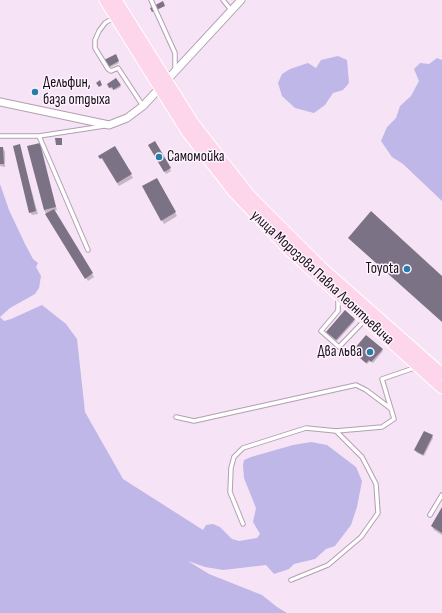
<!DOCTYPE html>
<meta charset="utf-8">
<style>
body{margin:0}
canvas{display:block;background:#f6e3f5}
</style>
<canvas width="442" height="613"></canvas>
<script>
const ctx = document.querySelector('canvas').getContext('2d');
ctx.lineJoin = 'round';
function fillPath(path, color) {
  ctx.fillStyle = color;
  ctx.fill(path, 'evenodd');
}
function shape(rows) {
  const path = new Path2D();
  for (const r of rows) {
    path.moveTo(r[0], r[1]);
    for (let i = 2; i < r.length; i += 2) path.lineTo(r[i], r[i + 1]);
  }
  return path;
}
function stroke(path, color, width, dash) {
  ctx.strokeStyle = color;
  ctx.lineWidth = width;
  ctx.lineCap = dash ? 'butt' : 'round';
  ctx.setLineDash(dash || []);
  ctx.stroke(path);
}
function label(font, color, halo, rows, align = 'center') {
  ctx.font = font + ' "Sofia Sans Condensed",sans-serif';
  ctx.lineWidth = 3;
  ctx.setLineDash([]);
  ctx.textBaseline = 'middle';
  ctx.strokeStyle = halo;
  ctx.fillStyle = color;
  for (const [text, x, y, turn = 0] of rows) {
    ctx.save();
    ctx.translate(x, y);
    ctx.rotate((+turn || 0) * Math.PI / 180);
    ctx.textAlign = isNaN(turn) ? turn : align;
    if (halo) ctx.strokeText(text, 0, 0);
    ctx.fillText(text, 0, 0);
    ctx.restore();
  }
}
const water = shape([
 [338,56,347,60,349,83,343,90,333,93,325,105,314,113,295,108,282,96,278,83,282,74,290,69,308,63,316,68,321,60],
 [437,58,442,60,442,201,403,164,392,157,381,141,387,127,396,118,400,106,411,96,419,81,414,69,420,63,429,64],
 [0,184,9,210,25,244,33,259,38,263,36,267,41,276,39,288,35,294,10,308,0,317],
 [42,305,66,324,77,339,85,412,123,479,203,530,206,525,213,524,220,527,232,539,239,541,257,538,260,534,253,522,256,508,244,478,243,465,244,460,251,457,293,445,311,442,327,445,356,467,362,481,357,507,351,525,335,546,326,549,315,559,294,564,289,569,274,574,266,565,223,570,205,567,188,561,209,574,262,595,277,607,287,613,0,613,0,317,4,321,11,319]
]);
const shadow = shape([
 [115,56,119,63,109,68,106,61],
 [116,79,121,87,115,90,113,87,111,89,108,84],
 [154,143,171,171,166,174,149,146],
 [39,144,57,210,54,211,94,277,88,281,44,210],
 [19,145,38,214,32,215,30,212],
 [115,147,133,178,119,186,100,156],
 [0,148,3,148,5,152,5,167,0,166],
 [156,179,177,216,164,224,143,187],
 [354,320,355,321,337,341,328,333],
 [382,350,383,351,373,363,370,361,367,364,362,360,364,355],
 [432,436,433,438,424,456,417,453,415,450],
 [442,509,442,535,434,530,432,526]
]);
const building = shape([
 [163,1,165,6,152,12,150,8],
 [116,54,119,61,108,67,104,60],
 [116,78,121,85,113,90,112,87,109,88,107,84],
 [100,80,102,85,99,87,96,83],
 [55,138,62,138,62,145,56,145],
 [155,141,171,168,164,172,148,145],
 [40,143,56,207,44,210,27,146],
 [20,144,36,211,29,213,13,146],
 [115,146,132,174,117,183,102,158,100,159,98,156],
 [0,147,3,147,4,164,0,164],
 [157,178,176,212,161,221,142,186],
 [54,209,93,273,85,279,45,214],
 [371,211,442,276,442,322,348,238],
 [345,310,355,319,336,340,326,332],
 [366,335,383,349,371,362,369,360,366,363,360,358,363,355,355,348],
 [424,431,433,435,423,455,414,450],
 [442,507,442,533,431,526]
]);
const lane = shape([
 [151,0,175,53,175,70],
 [223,0,231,10],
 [115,17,105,23,99,31,95,40,95,48,108,69,111,71,118,68,143,106],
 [0,136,39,136],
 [88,250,39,136,104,126],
 [338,298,338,311,321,331,339,347,363,322,365,322],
 [176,417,194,421,356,385,366,390,390,408],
 [430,515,442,495],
 [243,524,230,492,231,468,234,457,243,448,306,428,336,431,382,427,394,419,382,379,417,367],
 [291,580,328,565,361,537,378,513,376,484,362,457,336,431]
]);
const street = shape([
 [0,102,109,125,127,118,143,106,241,0]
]);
const primary = shape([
 [105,0,188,133,233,191,290,251,442,388],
 [116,0,193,123,249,195,321,267,442,374]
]);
const markers = [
 [35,92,4,"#267dac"],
 [159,157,4,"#267dac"],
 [407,269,4,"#267dac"],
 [370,352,4,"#267dac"]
];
const poiNames = [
 ["Дельфин,",43,83],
 ["база отдыха",43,100],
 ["Самомойка",167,157],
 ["Toyota",399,269,"right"],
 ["Два льва",362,352,"right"]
];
const streetNames = [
 ["улица Морозова Павла Леонтьевича",322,278,43]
];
fillPath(water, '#beb7e7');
fillPath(shadow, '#0003');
fillPath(building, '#7c7285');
stroke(lane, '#b2a0b1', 5.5);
stroke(street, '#b2a0b1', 9);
stroke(primary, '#fff', 13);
stroke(lane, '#fff', 3.5);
stroke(street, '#fff', 7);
stroke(primary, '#fed6eb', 11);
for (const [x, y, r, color] of markers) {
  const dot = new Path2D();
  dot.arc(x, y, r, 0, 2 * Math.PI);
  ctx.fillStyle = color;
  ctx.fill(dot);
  stroke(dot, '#fef3fe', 1.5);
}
label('15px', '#161016', '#fef3fe', poiNames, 'left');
label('15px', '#161016', '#fef3fe', streetNames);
</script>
